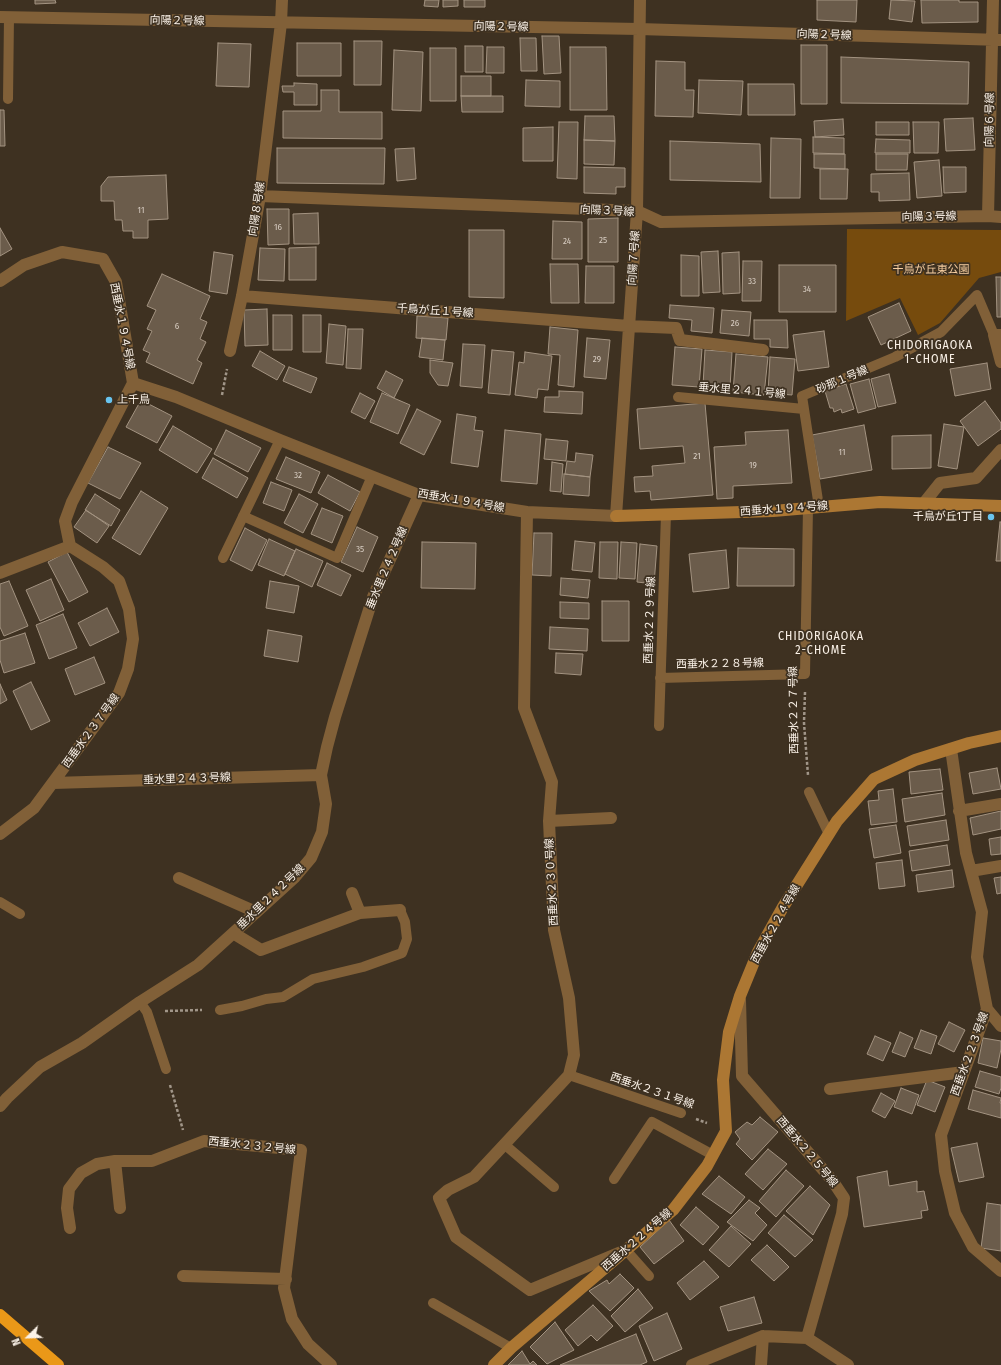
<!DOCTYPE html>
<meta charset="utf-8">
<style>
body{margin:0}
#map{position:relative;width:1001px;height:1365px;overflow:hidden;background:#3e3121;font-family:"Fira Sans Condensed",sans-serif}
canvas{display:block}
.north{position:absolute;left:8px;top:1317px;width:40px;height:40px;-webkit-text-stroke:3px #3e3121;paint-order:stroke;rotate:247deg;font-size:11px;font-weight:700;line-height:16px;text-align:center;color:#fbf2e8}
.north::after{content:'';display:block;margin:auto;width:14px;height:18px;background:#fbf2e8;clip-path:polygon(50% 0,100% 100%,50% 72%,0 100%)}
</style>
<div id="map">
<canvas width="1001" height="1365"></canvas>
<div class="north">N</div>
</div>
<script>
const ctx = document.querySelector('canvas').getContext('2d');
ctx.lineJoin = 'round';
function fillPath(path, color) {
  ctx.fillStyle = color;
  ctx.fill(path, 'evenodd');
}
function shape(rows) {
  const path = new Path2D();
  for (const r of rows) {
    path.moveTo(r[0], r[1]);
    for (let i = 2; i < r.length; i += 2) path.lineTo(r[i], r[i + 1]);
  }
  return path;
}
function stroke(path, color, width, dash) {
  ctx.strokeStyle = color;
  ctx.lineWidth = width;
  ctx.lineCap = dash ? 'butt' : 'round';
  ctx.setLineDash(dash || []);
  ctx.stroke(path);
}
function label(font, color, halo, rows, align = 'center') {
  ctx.font = font + ' "Fira Sans Condensed","Noto Sans JP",sans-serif';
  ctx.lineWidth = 3.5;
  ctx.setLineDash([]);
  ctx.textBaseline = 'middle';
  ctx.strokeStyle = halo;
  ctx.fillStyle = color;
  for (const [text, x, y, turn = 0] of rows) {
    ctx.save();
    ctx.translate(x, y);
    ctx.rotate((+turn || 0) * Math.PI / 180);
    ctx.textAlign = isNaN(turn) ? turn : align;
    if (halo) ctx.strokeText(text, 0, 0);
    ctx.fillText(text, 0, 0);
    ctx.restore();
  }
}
const green = shape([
 [847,229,1001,230,1001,272,979,278,940,323,918,335,900,298,846,321]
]);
const building = shape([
 [35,0,55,0,56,3,35,4,35,0],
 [425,0,439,0,438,7,424,6,425,0],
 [443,0,458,0,458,6,443,7,443,0],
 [464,0,485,0,485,7,464,7,464,0],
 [817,0,857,0,856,22,817,20,817,0],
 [891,0,915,1,912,22,889,19,891,0],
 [921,0,959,0,959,2,978,2,978,22,922,23,921,0],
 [542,36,559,36,561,73,544,74,542,36],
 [520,38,536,38,537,71,521,71,520,38],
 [354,41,382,41,381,85,354,85,354,41],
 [218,43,251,44,249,87,216,86,218,43],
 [297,43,341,43,341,76,297,76,297,43],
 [801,45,827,45,827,104,801,104,801,45],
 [465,46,483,46,483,72,465,72,465,46],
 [487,47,504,47,504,73,486,73,487,47],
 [570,47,606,47,607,110,570,110,570,47],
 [430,48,456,48,456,101,430,101,430,48],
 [394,50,423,52,421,111,392,110,394,50],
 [841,57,969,62,968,104,841,103,841,57],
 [656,61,685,62,685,90,694,90,693,117,655,116,656,61],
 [461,76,491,76,491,96,461,96,461,76],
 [526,80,560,81,560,107,525,106,526,80],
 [699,80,743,81,741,115,698,113,699,80],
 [294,83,317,84,317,105,294,105,294,92,283,92,282,86,294,86,294,83],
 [748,84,794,84,795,115,748,115,748,84],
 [321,90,339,90,339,112,382,112,382,139,283,138,283,111,321,111,321,90],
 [461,96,503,96,503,112,462,112,461,96],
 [0,110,4,110,5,146,0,146,0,110],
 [585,116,614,116,615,141,584,140,585,116],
 [973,118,975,150,946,151,944,119,973,118],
 [843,119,844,135,815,137,814,121,843,119],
 [559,122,578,122,577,179,557,178,559,122],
 [876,122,909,122,909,135,876,135,876,122],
 [913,122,939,122,938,153,914,153,913,122],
 [553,127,553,161,523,161,523,128,553,127],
 [813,137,844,138,844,154,813,153,813,137],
 [771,138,801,139,800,198,770,198,771,138],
 [876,139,910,140,910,153,875,153,876,139],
 [584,140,615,141,614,165,584,164,584,140],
 [670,141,760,144,761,182,670,180,670,141],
 [277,148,385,148,384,184,277,183,277,148],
 [414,148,416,179,397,181,395,149,414,148],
 [814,154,845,154,845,169,814,168,814,154],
 [876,154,908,154,907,170,876,170,876,154],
 [939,160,942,196,917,198,914,162,939,160],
 [584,167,625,168,625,187,616,187,616,194,584,193,584,167],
 [943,167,966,167,966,192,944,193,943,167],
 [820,169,848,169,847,199,820,199,820,169],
 [909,173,910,200,879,201,879,192,871,192,871,174,909,173],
 [166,175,168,219,148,220,148,238,133,238,133,231,123,231,122,220,115,220,114,201,101,201,101,186,108,177,166,175],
 [267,209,289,209,289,244,268,245,267,209],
 [318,213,319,244,294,244,293,214,318,213],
 [618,218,618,262,588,262,588,219,618,218],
 [553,221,582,222,582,259,552,259,553,221],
 [0,228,12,249,0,256,0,228],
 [469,230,504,230,504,298,469,297,469,230],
 [316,247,316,280,289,280,289,248,316,247],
 [260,248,285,249,284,281,258,280,260,248],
 [718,251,720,292,703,293,701,252,718,251],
 [214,252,233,255,227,294,209,291,214,252],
 [739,252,740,293,723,294,722,253,739,252],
 [681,255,699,256,699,296,681,296,681,255],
 [743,261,762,261,761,301,742,301,743,261],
 [550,264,578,264,579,303,551,303,550,264],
 [779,265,836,265,836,312,779,312,779,265],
 [586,266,614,266,614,303,585,303,586,266],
 [162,274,210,296,200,319,207,322,200,339,206,342,197,360,202,363,193,384,146,362,150,353,143,350,152,331,147,329,156,310,147,306,162,274],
 [996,277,1001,277,1001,317,997,317,996,277],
 [899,303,911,331,881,345,868,317,899,303],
 [670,305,714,308,712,333,691,331,692,320,669,318,670,305],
 [267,309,268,345,245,346,244,310,267,309],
 [722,310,751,312,749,336,720,333,722,310],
 [273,315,292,315,292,350,273,350,273,315],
 [303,315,321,315,321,352,303,352,303,315],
 [417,316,448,318,446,340,416,338,417,316],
 [754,320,787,320,788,348,770,347,770,339,754,339,754,320],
 [329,324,346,326,343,365,326,363,329,324],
 [550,327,578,330,574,387,558,385,560,355,548,354,550,327],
 [348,329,363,329,361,369,346,368,348,329],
 [824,331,829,367,798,371,793,335,824,331],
 [422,338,445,340,443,360,419,357,422,338],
 [587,338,610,340,606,379,584,377,587,338],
 [463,344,485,345,482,388,460,386,463,344],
 [675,347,702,349,699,387,672,385,675,347],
 [492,350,514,352,510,395,488,393,492,350],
 [705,350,732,352,730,388,703,386,705,350],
 [260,351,285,366,277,380,252,366,260,351],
 [525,352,552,356,548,390,538,389,537,398,515,395,519,362,524,363,525,352],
 [736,354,768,357,764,395,733,392,736,354],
 [770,357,795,359,792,395,768,393,770,357],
 [430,360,453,363,448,386,438,385,430,373,430,360],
 [987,363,991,389,955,396,950,369,987,363],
 [289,367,317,378,311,393,283,381,289,367],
 [386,371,403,380,394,398,377,388,386,371],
 [889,374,896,403,878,407,871,379,889,374],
 [869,379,876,408,858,413,850,384,869,379],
 [846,384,854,409,842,413,841,409,834,412,833,408,830,408,825,391,846,384],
 [559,391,583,392,582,414,544,412,545,397,559,397,559,391],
 [360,393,375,401,365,419,351,412,360,393],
 [382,393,410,405,398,434,370,422,382,393],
 [141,400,172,416,157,443,126,427,141,400],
 [985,401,1001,423,1001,429,978,446,960,421,985,401],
 [705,403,713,495,651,500,650,491,635,492,634,477,653,476,652,466,685,463,683,446,640,449,637,409,705,403],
 [417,409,441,421,424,455,400,443,417,409],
 [457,414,476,417,474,430,483,431,478,467,451,463,457,414],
 [944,424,964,427,957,469,938,466,944,424],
 [864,425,872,470,820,479,812,435,864,425],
 [173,426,212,449,197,473,159,450,173,426],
 [226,430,261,448,248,472,214,454,226,430],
 [505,430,541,434,537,484,501,481,505,430],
 [788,430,792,483,733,486,733,498,717,499,714,447,746,445,745,432,788,430],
 [931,435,931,468,892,469,892,436,931,435],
 [546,439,568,441,566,461,544,459,546,439],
 [108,447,141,463,120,499,88,483,108,447],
 [576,453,593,455,590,477,565,474,567,461,575,462,576,453],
 [286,457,320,472,311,493,276,479,286,457],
 [213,458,248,478,237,498,202,478,213,458],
 [552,462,563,464,561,492,550,491,552,462],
 [564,474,590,477,589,496,563,494,564,474],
 [328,475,360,492,350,511,318,493,328,475],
 [271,482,292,490,284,511,263,503,271,482],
 [141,491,168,508,140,555,112,538,141,491],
 [95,494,120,510,111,526,85,510,95,494],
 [299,494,318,504,303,533,284,523,299,494],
 [322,508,343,516,332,543,311,534,322,508],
 [86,510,109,526,97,543,74,527,86,510],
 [1000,522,1001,522,1001,561,996,561,1000,522],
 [357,527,378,537,363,572,341,562,357,527],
 [245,528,267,540,252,571,230,560,245,528],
 [534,533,552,533,551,576,532,575,534,533],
 [269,539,295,551,284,576,258,565,269,539],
 [575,541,595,543,592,572,572,570,575,541],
 [422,542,476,543,475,589,421,588,422,542],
 [600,542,618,542,617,579,599,578,600,542],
 [621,542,637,543,635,579,619,578,621,542],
 [640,544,657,546,654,584,637,582,640,544],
 [738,548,794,549,794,586,737,586,738,548],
 [296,549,323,561,312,587,285,574,296,549],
 [726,550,729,588,693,592,689,554,726,550],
 [67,552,88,592,69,602,48,562,67,552],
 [327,563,351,575,341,596,317,585,327,563],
 [561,578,590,580,588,598,560,595,561,578],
 [51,579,64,610,40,621,26,590,51,579],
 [9,581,28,626,4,636,0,627,0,584,9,581],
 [270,581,299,586,294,613,266,608,270,581],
 [602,601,629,601,629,641,602,641,602,601],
 [560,602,589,603,589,619,560,618,560,602],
 [107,608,119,632,90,646,78,623,107,608],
 [63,614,77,648,49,659,36,625,63,614],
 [550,627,588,629,587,651,549,649,550,627],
 [268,630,302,636,298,662,264,656,268,630],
 [25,633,35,663,4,673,0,660,0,641,25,633],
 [556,653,583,654,581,675,555,673,556,653],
 [94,657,105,683,75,695,65,669,94,657],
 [31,682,50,721,31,730,13,691,31,682],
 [0,684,7,700,0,704,0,684],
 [997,768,1001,789,973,794,969,773,997,768],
 [940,769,943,790,911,794,909,772,940,769],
 [893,789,897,822,871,825,868,801,879,800,878,791,893,789],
 [942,793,945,815,905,822,902,799,942,793],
 [1001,811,1001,829,973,835,970,818,1001,811],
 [946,820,949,840,910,846,907,826,946,820],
 [896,825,901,853,874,858,869,829,896,825],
 [1001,837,1001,854,991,855,989,839,1001,837],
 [947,845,950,865,912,871,909,851,947,845],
 [902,860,905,886,879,889,876,863,902,860],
 [952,870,954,887,918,892,916,875,952,870],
 [1001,877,1001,893,997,894,994,878,1001,877],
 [949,1022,965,1030,954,1052,938,1044,949,1022],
 [921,1030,937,1036,931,1054,914,1048,921,1030],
 [900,1032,913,1038,905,1057,892,1052,900,1032],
 [875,1036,891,1043,883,1061,867,1054,875,1036],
 [983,1038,1001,1041,1001,1049,997,1068,978,1063,983,1038],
 [980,1071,1001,1077,1001,1088,999,1094,975,1087,980,1071],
 [927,1080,945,1087,935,1112,917,1105,927,1080],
 [901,1088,919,1095,912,1114,894,1107,901,1088],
 [973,1090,1001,1098,1000,1103,1001,1103,1001,1118,968,1109,973,1090],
 [881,1093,895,1101,885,1118,872,1111,881,1093],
 [760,1117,778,1132,752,1160,736,1144,740,1139,735,1132,747,1122,752,1125,760,1117],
 [977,1143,984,1177,959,1182,951,1148,977,1143],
 [768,1149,787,1164,763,1190,745,1174,768,1149],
 [786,1170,804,1186,776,1217,759,1201,786,1170],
 [887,1171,889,1186,917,1181,917,1192,924,1191,928,1210,921,1211,922,1218,864,1227,857,1177,887,1171],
 [719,1176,745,1197,731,1214,702,1194,719,1176],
 [810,1186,830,1205,813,1235,786,1211,810,1186],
 [749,1200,760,1208,755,1213,767,1225,753,1241,727,1222,749,1200],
 [987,1203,1001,1205,1001,1251,981,1248,987,1203],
 [696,1207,719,1227,703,1245,680,1225,696,1207],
 [784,1215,813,1240,795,1257,768,1233,784,1215],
 [669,1220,684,1241,654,1264,640,1247,669,1220],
 [731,1226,751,1244,729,1267,709,1250,731,1226],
 [767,1245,789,1267,774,1281,751,1260,767,1245],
 [704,1261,719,1277,690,1300,677,1283,704,1261],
 [620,1274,634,1288,610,1311,589,1291,607,1280,609,1284,620,1274],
 [638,1289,653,1308,625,1332,611,1316,638,1289],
 [754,1297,762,1323,728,1331,720,1307,754,1297],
 [593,1305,613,1326,597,1341,591,1335,578,1346,565,1330,593,1305],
 [667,1313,682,1349,654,1361,639,1326,667,1313],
 [555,1322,574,1350,547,1364,530,1347,555,1322],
 [636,1334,647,1362,640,1365,560,1365,636,1334],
 [522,1351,530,1364,533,1361,537,1365,508,1365,522,1351]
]);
const path = shape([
 [222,395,227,369],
 [805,692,804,723,808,775],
 [165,1011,202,1010],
 [170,1085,183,1130],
 [696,1119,707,1123]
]);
const lane = shape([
 [8,99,9,17],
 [678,397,804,409],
 [819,507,802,396,895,357,941,332,977,295,994,335],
 [243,516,337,558,372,476],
 [223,558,280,440],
 [660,678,805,674,808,508],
 [659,726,666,514],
 [809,792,829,834],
 [0,902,20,914],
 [140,1002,147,1012,166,1069],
 [220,1010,242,1006,266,999,283,997,313,979,363,967,402,953,407,939,405,922,400,910],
 [569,1075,681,1113],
 [504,1144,554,1187],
 [614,1179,652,1122,713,1155],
 [626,1250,649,1276],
 [433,1303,511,1348]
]);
const street = shape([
 [0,17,639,29,1001,40],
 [260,196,637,211,661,222,988,216,1001,217],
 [988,216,993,0],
 [0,281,24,265,62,252,103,259,116,282,133,383],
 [242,296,629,326,676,328,680,340,763,350],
 [1001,335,994,335,1001,362],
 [230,351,242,296,260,196,281,23,282,0],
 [133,383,176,397,280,440,419,495,527,512,616,516,637,211,640,0],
 [924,503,940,483,976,478,1001,450],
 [527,512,524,708,552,782,549,821,554,930,569,998,574,1055,569,1075,474,1177,448,1190,439,1198,456,1237,530,1290,621,1252],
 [0,573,70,546],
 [951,749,966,853,982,912,977,957,987,1009,941,1135,945,1171,955,1213,973,1247,1001,1271],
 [53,783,321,775],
 [959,811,1001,804],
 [549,821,611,818],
 [0,834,34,808,119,693,128,669,133,639,129,609,119,581,103,567,70,546,65,521,72,502,133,383],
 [971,871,1001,866],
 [179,878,256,912],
 [352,893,360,913],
 [233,933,261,950,360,913,400,910],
 [740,1000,742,1076,832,1180,844,1198,842,1214,807,1338],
 [987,1009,1001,1026],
 [830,1089,964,1072],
 [0,1106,7,1098,40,1067,82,1043,140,1002,198,965,295,877,311,858,322,832,326,804,321,775,327,747,335,717,373,597,419,495],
 [115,1161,120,1208],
 [70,1228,67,1208,69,1189,81,1173,97,1164,115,1161,152,1161,204,1141,301,1150,284,1288,292,1319,308,1344,331,1365],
 [183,1276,286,1279],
 [692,1365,763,1336,807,1338,848,1365],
 [761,1365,763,1336]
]);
const secondary = shape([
 [616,516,773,511,880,502,1001,506],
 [494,1365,511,1348,673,1210,707,1166,726,1131,723,1080,729,1032,740,996,758,952,783,907,837,821,874,779,915,760,969,743,1001,736]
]);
const highway = shape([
 [0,1315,58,1365]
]);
const markers = [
 [109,400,4,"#68c4f0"],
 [991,517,4,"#68c4f0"]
];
const numberNames = [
 ["11",141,210],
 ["16",278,227],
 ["25",603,240],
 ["24",567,241],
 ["33",752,281],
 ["34",807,289],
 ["26",735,323],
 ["6",177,326],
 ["29",597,359],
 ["11",842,452],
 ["21",697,456],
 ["19",753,465],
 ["32",298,475],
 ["35",360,549]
];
const streetNames = [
 ["向陽２号線",177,21,1],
 ["向陽２号線",501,27,1],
 ["向陽２号線",824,35,2],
 ["向陽６号線",990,120,-89],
 ["向陽８号線",257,209,-81],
 ["向陽３号線",607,211,3],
 ["向陽３号線",929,217,-1],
 ["向陽７号線",634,258,-86],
 ["千鳥が丘１号線",435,311,4],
 ["西垂水１９４号線",122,326,79],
 ["砂那１号線",842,380,-23],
 ["垂水里２４１号線",742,391,5],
 ["西垂水１９４号線",461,501,10],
 ["西垂水１９４号線",784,509,-4],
 ["垂水里２４２号線",387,568,-67],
 ["西垂水２２９号線",650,620,-88],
 ["西垂水２２８号線",720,664,-1],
 ["西垂水２２７号線",794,710,-91],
 ["西垂水２３７号線",91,731,-54],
 ["垂水里２４３号線",187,779,-2],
 ["西垂水２３０号線",552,882,-93],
 ["垂水里２４２号線",271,897,-44],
 ["西垂水２２４号線",776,924,-61],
 ["西垂水２２３号線",970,1054,-70],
 ["西垂水２３１号線",652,1091,19],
 ["西垂水２３２号線",252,1146,6],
 ["西垂水２２５号線",807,1152,50],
 ["西垂水２２４号線",637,1240,-41]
];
const parkNames = [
 ["千鳥が丘東公園",931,270]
];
const poiNames = [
 ["上千鳥",117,400],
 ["千鳥が丘1丁目",983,517,"right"]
];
const neighbourhoodNames = [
 ["CHIDORIGAOKA",930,346],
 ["1-CHOME",930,360],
 ["CHIDORIGAOKA",821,637],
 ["2-CHOME",821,651]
];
fillPath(green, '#764b0d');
fillPath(building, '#6b5c4b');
stroke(building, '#a39381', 1);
stroke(path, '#a19689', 2.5, [3, 2]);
stroke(lane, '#816038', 10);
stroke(street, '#816038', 12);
stroke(secondary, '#ac7733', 12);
stroke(highway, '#ea9818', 12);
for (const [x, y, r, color] of markers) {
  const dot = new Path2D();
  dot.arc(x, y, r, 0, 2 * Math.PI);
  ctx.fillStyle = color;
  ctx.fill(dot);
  stroke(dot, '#3e3121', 1.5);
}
label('9px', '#d7ccc1', null, numberNames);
label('11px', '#fbf2e8', '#3e3121', streetNames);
label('11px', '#f6cd9f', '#3e3121', parkNames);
label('11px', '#fbf2e8', '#3e3121', poiNames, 'left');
ctx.letterSpacing = '1px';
label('12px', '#fbf2e8', '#3e3121', neighbourhoodNames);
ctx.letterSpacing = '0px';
</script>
